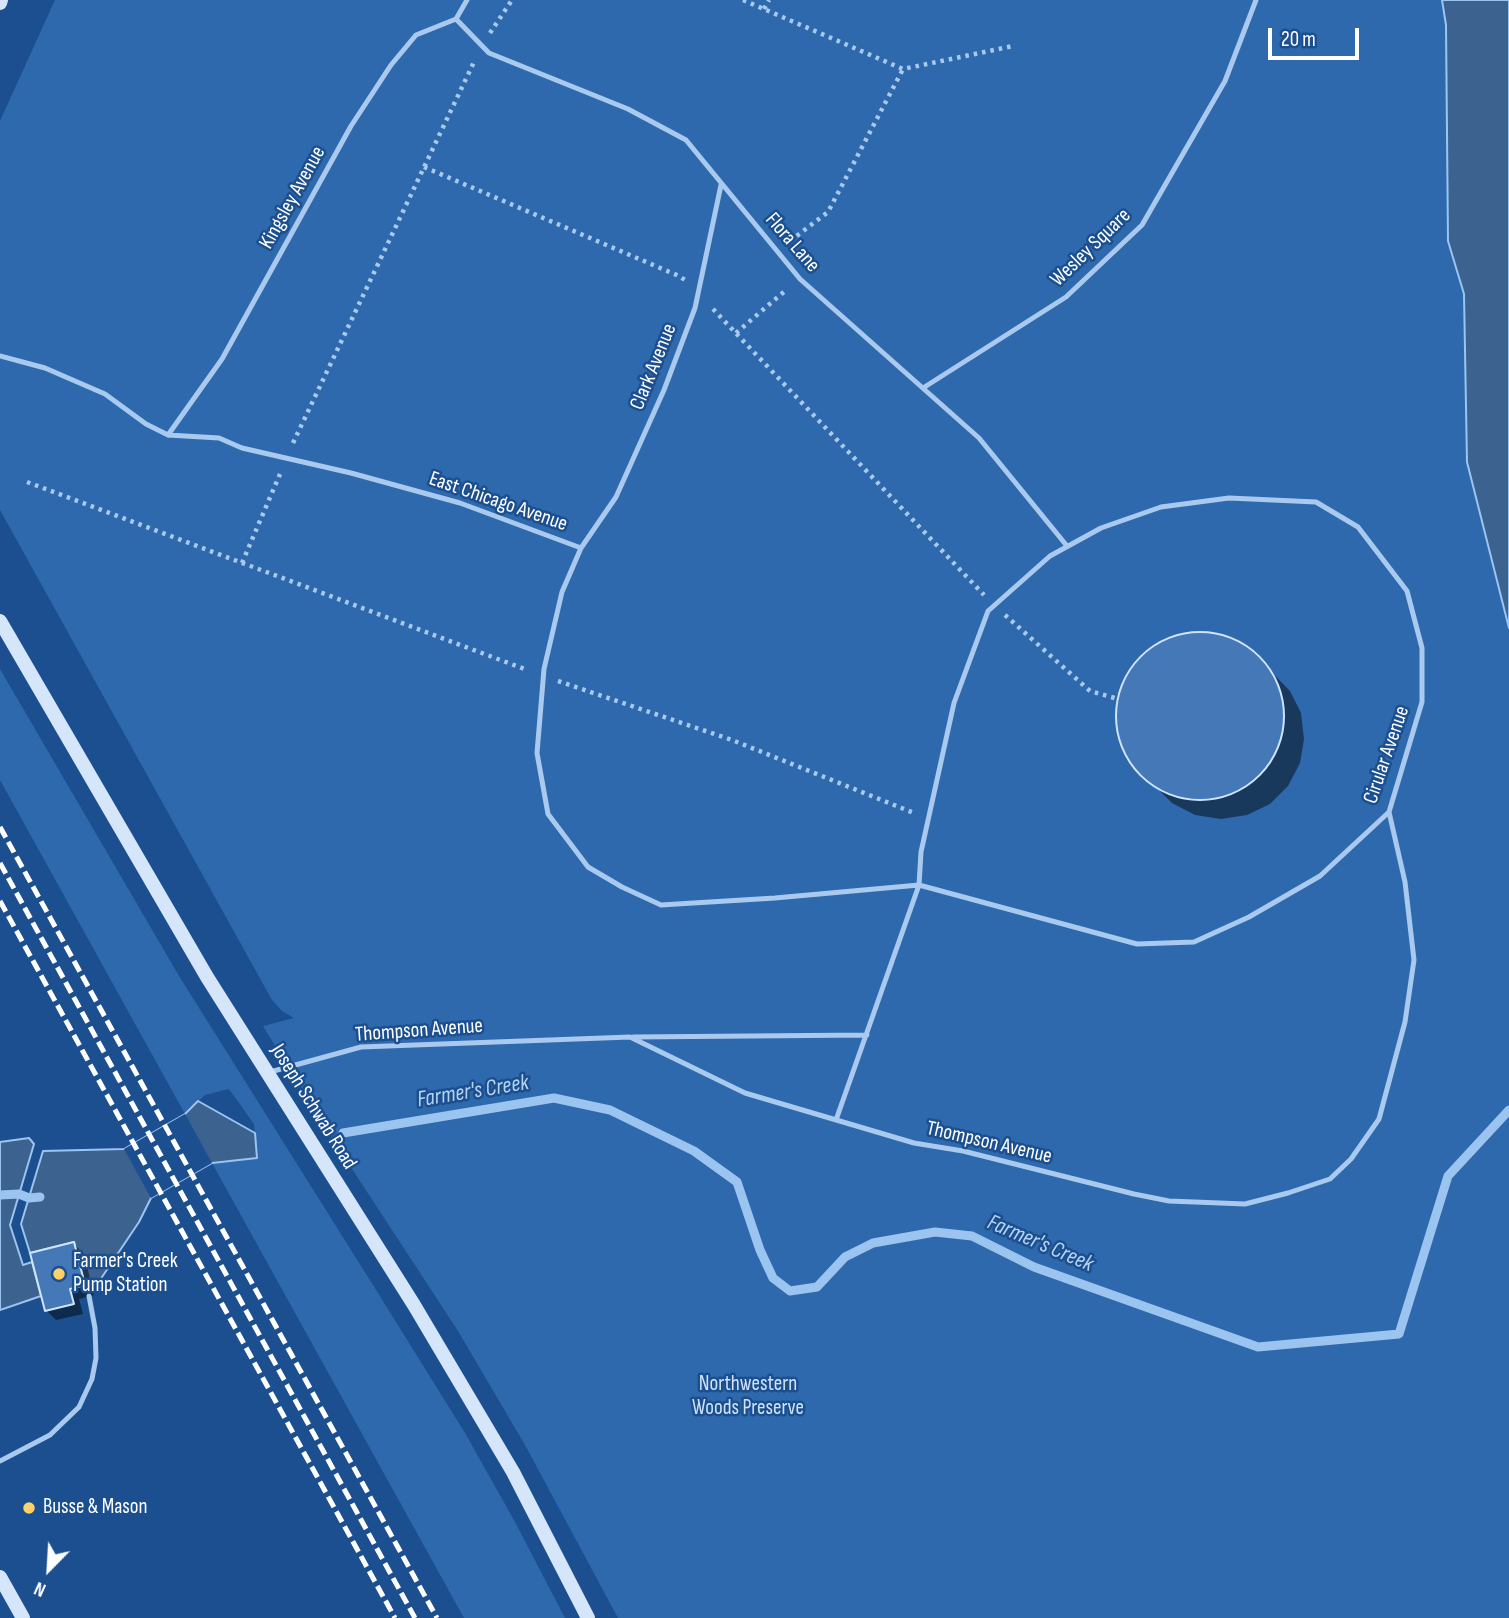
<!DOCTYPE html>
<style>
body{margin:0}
#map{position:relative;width:1509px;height:1618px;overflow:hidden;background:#1b4f8f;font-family:"Sofia Sans Condensed",sans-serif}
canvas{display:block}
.north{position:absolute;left:14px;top:1534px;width:70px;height:70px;-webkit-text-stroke:5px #1b4f8f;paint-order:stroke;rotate:204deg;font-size:19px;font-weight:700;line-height:28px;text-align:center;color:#fff}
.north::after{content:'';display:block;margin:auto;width:24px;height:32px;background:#fff;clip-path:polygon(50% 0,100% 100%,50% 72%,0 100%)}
.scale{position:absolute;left:1268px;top:28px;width:91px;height:32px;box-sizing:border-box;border:4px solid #fff;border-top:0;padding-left:9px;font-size:21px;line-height:24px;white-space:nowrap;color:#fff;-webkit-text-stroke:5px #1b4f8f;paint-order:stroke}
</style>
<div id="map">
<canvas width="1509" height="1618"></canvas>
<div class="north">N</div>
<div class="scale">20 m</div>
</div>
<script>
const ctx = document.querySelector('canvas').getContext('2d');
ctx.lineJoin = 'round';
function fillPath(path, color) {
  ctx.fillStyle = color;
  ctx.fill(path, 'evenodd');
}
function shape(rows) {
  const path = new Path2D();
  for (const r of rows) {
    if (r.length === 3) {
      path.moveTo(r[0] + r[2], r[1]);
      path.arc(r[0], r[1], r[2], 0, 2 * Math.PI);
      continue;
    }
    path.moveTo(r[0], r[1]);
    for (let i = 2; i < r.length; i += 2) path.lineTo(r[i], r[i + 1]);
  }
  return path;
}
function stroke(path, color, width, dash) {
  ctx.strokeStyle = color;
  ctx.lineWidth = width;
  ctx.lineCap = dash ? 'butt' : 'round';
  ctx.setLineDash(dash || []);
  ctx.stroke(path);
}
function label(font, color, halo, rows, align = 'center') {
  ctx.font = font + ' "Sofia Sans Condensed",sans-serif';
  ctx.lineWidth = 5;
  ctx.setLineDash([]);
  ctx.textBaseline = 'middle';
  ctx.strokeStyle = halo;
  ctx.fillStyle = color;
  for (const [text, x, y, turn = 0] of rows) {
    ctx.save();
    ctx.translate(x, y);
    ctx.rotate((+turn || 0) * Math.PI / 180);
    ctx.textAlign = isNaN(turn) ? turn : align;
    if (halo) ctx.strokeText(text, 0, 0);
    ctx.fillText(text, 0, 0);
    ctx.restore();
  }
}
const green = shape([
 [55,0,1442,0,1446,25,1448,241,1464,294,1467,462,1509,628,1509,1618,618,1618,525,1445,458,1331,322,1123,263,1026,294,1018,282,1011,272,1000,0,510,0,121],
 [0,669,179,976,378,1293,465,1433,515,1522,565,1618,464,1618,212,1163,257,1158,254,1124,229,1089,205,1095,185,1114,0,780]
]);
const water = shape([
 [1442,0,1509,0,1509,628,1467,462,1464,294,1448,241,1446,25,1442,0],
 [198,1101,255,1133,257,1158,212,1163,151,1198,139,1222,98,1283,85,1285,74,1242,30,1253,21,1224,43,1151,124,1149,185,1114,198,1101],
 [29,1138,34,1144,10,1225,23,1265,32,1262,41,1296,0,1310,0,1142,29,1138]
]);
const pier = shape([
 [185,1114,212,1163,151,1198,124,1149]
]);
const shadow = shape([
 [1204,633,1229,638,1251,651,1290,691,1301,713,1304,739,1300,763,1288,786,1270,804,1247,815,1221,819,1195,815,1172,803,1132,763,1121,740,1117,713,1122,688,1134,665,1154,647,1178,636],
 [74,1244,84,1254,94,1295,79,1299,83,1314,56,1320,46,1310]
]);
const stream = shape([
 [343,1133,554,1098,610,1110,694,1151,737,1182,760,1250,773,1278,790,1291,817,1287,845,1257,873,1243,935,1232,972,1236,1034,1267,1258,1347,1399,1334,1448,1176,1509,1110],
 [0,1195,19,1194,29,1198,40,1197]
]);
const building = shape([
 [1200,716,84],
 [74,1242,85,1285,70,1289,74,1304,45,1311,30,1253,74,1242]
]);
const path = shape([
 [743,0,903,69,1013,46],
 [764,9,769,0],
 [490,33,512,0],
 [424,167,679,276,685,280],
 [790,241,828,212,903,69],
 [713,309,984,595],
 [736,333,786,290],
 [293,443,474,62],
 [27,482,527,670],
 [242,563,280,474],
 [1005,615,1090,691,1118,699],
 [558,681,732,740,914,813]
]);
const lane = shape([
 [456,19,489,53,628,109,686,140,800,279,979,438,1067,546],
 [0,356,45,368,105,394,146,424,168,435,219,438,242,448,351,473,460,503,581,548,562,592,544,669,537,753,548,814,588,867,622,887,661,905,775,898,919,885,1137,944,1194,942,1249,917,1320,876,1389,812,1422,702,1422,648,1407,591,1358,527,1316,502,1229,498,1161,507,1101,528,1050,556,988,611,954,703,921,852,919,885,836,1120],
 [923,388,1066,297,1142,225,1225,81,1256,0],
 [168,435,222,359,351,126,391,65,416,35,456,19,467,0],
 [581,548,616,497,664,390,695,308,721,185],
 [633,1037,867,1035],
 [270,1072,361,1047,630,1037,745,1093,914,1143,963,1151,1134,1194,1169,1201,1245,1204,1288,1193,1330,1179,1351,1159,1379,1119,1405,1022,1414,960,1405,882,1389,812],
 [0,1461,50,1435,79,1407,92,1379,96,1358,95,1328,89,1296]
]);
const secondary = shape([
 [0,3,1,0],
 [0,621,207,977,414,1305,513,1472,588,1618],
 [0,1577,23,1618]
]);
const rail = shape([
 [0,827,437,1618],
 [0,863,415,1618],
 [0,901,395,1618]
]);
const markers = [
 [59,1274,7,"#ffd166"],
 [29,1508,7,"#ffd166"]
];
const streetNames = [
 ["Kingsley Avenue",293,198,-61],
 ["Flora Lane",792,243,49],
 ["Wesley Square",1091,248,-44],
 ["Clark Avenue",654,367,-68],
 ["East Chicago Avenue",498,502,19],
 ["Cirular Avenue",1387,755,-71],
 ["Thompson Avenue",419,1031,-4],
 ["Joseph Schwab Road",313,1107,58],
 ["Thompson Avenue",989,1143,13]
];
const poiNames = [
 ["Farmer's Creek",73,1262],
 ["Pump Station",73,1286],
 ["Busse & Mason",43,1508]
];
const parkNames = [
 ["Northwestern",748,1385],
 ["Woods Preserve",748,1409]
];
const waterNames = [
 ["Farmer's Creek",473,1092,-9],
 ["Farmer's Creek",1040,1244,23]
];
fillPath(green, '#2e69ad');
fillPath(water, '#3c6290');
stroke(water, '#9cc4f0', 2);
fillPath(pier, '#1b4f8f');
fillPath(shadow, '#0007');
stroke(stream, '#9cc4f0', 9);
fillPath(building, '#4478b7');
stroke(building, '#cfe3fa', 2);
stroke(path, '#a9c9ee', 4.5, [3.5, 5]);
stroke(lane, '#a9c9ee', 5);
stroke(secondary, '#d6e6fa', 14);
stroke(rail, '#fff', 5, [12, 5]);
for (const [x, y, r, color] of markers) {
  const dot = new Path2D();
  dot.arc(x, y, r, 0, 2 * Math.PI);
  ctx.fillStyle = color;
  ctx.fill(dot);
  stroke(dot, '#1b4f8f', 2.5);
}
label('21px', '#fff', '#1b4f8f', streetNames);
label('21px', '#fff', '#1b4f8f', poiNames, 'left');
label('21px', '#cfe3fa', '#1b4f8f', parkNames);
label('italic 23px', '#b5d3f5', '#1b4f8f', waterNames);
</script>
